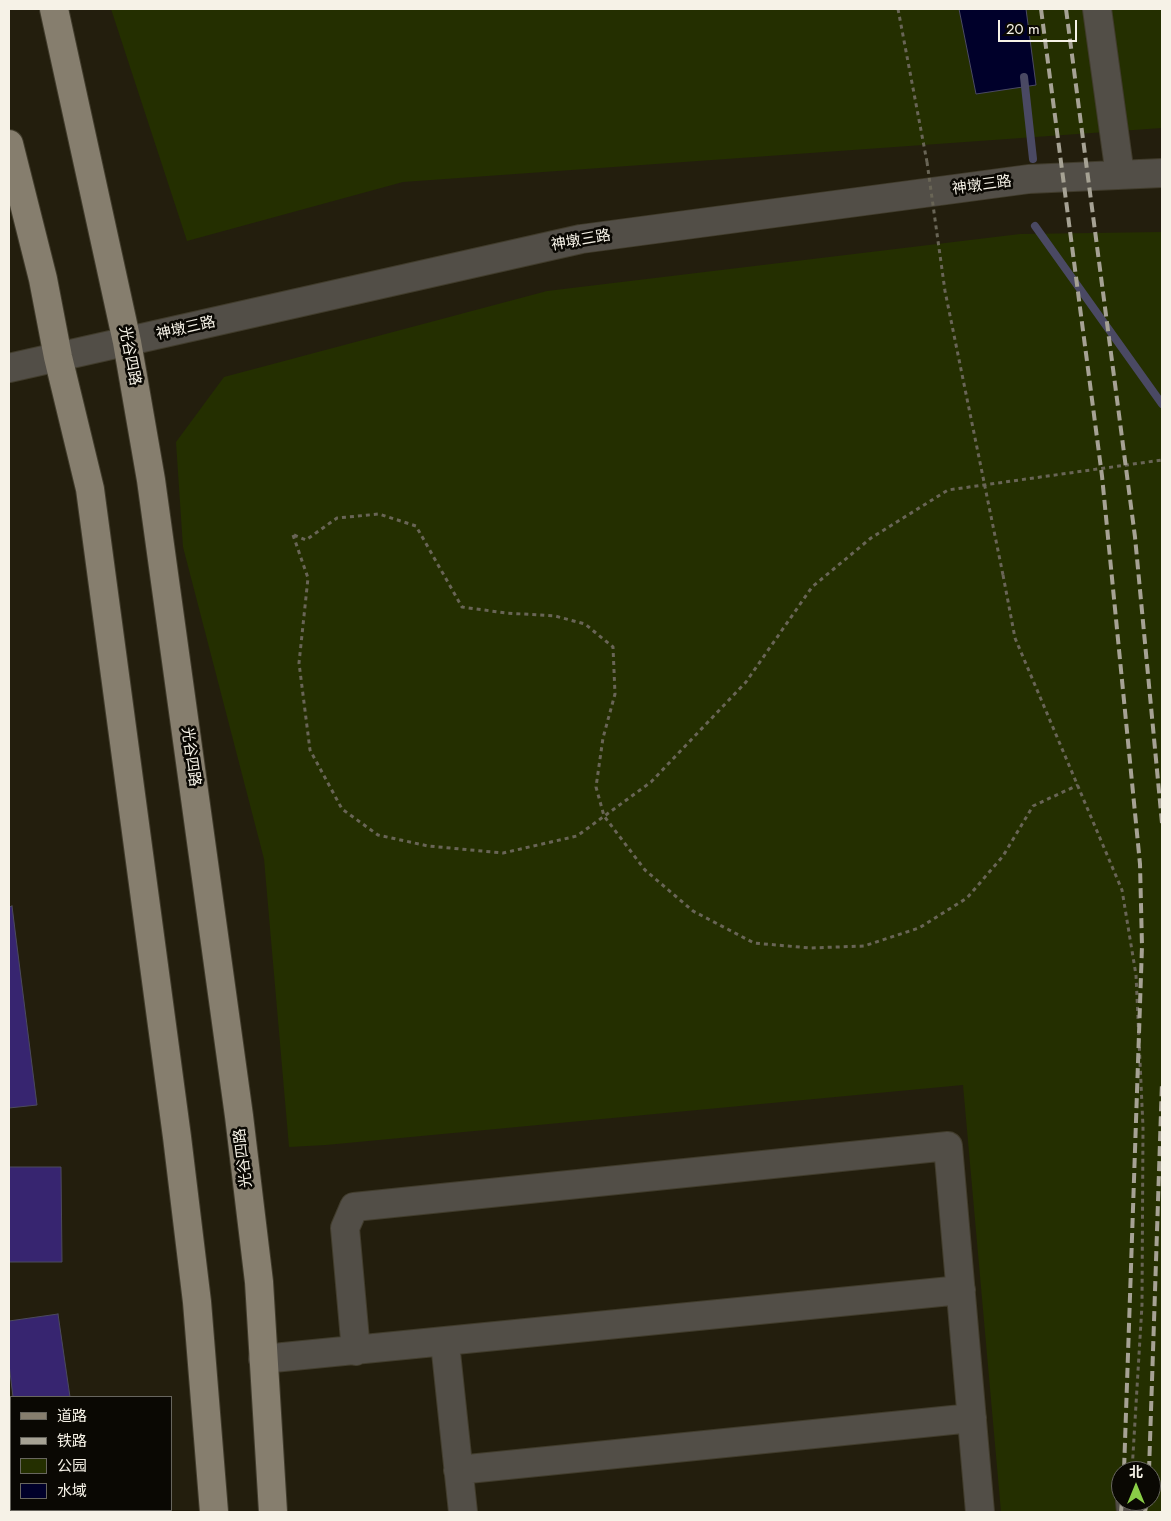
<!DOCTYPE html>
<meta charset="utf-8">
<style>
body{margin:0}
#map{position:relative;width:1171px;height:1521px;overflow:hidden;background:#231e0d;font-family:Jost,"Noto Sans SC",sans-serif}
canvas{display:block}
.frame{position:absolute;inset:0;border:10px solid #f6f2e7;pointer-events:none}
.legend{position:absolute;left:10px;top:1396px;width:162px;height:115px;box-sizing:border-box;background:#0a0803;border:1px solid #68665e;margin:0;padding:6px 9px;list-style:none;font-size:15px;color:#f6f2e7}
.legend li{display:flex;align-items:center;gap:10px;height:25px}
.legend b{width:25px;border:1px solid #68665e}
.north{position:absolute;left:1111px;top:1461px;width:50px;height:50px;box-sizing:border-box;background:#0a0803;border:1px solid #68665e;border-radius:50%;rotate:0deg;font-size:14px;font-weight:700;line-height:20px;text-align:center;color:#f6f2e7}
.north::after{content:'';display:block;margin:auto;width:18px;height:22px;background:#8ace47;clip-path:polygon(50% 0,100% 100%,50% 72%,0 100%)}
.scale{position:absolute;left:998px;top:20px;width:79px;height:22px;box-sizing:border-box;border:2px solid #f6f2e7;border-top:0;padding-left:6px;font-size:15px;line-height:18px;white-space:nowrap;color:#f6f2e7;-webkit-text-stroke:4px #0a0803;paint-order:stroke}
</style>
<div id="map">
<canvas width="1171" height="1521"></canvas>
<div class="frame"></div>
<ul class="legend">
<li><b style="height:6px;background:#867e6e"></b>道路</li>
<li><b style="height:6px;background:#a6a294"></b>铁路</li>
<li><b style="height:14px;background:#242f00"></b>公园</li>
<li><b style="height:14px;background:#00002a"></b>水域</li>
</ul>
<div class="north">北</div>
<div class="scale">20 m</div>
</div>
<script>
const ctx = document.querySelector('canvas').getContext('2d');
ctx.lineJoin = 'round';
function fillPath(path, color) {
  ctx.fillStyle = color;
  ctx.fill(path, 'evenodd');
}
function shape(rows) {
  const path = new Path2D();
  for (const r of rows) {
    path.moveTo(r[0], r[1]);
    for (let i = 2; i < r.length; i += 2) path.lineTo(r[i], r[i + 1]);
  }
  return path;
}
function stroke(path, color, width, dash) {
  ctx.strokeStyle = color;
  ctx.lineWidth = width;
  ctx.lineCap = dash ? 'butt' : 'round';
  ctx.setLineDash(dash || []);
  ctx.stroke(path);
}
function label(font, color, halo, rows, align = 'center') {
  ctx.font = font + ' Jost,"Noto Sans SC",sans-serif';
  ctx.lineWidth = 5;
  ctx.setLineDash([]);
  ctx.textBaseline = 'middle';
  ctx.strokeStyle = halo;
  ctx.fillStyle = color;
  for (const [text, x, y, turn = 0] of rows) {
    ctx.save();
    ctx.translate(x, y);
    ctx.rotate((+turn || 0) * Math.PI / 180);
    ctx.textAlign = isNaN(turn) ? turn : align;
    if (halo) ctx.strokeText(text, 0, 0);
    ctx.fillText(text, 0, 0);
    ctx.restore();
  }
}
const green = shape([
 [111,9,1162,9,1162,128,403,182,187,241],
 [1162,232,1162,1512,1001,1512,963,1085,326,1145,289,1147,264,859,183,547,176,442,224,377,547,291,1020,234],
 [1121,1471,1151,1471,1151,1501,1121,1501]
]);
const water = shape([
 [959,9,1026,9,1036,85,976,94,959,9]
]);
const stream = shape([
 [1024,77,1033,159],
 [1035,226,1162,404]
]);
const building = shape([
 [12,906,37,1105,9,1108,9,907,12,906],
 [9,1167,61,1167,62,1262,9,1262,9,1167],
 [58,1314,70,1397,13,1397,9,1364,9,1321,58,1314],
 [11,1483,11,1510,85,1510,86,1512,9,1512,9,1484,11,1483]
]);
const path = shape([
 [898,9,927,162],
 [293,535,308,578,299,663,310,750,342,809,378,835,428,846,503,853,577,836,651,782,746,682,812,587,871,538,948,490,1162,460],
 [294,535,306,540,337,518,379,514,416,526,462,607,506,613,555,616,585,624,613,647,615,694,603,738,596,787,604,816,645,870,693,911,754,943,810,948,864,946,919,928,967,898,1003,856,1033,806,1078,785],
 [1003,575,1015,638,1122,890,1136,975,1143,1127,1142,1305,1132,1471]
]);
const minor = shape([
 [1097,9,1120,175],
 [9,368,581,239,1029,179,1162,173],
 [445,1343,463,1512],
 [356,1351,345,1228,354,1207,948,1146,980,1512],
 [263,1359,961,1290],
 [458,1470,972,1418],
 [1130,1501,1131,1512]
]);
const major = shape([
 [54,9,127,342,151,480,239,1116,259,1282,273,1512],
 [9,144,43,279,58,357,90,489,177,1137,197,1302,214,1512]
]);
const rail = shape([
 [1041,9,1102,476,1140,864,1142,946,1124,1471],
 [1066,9,1135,537,1162,823],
 [1149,1471,1162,1082],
 [1121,1512,1122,1501],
 [1145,1512,1147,1501]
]);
const pathBridge = shape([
 [927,162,945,291,1003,575]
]);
const streetNames = [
 ["神墩三路",982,186,-8],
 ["神墩三路",581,241,-10],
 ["神墩三路",186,329,-13],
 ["光谷四路",129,356,79],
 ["光谷四路",190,757,82],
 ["光谷四路",244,1158,-97]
];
fillPath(green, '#242f00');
fillPath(water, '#00002a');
stroke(water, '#4a4963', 1);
stroke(stream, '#4a4963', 8);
fillPath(building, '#372570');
stroke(building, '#4c4a5c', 1);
stroke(minor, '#413c2c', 30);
stroke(major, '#413c2c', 30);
stroke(path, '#696556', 3, [4, 4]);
stroke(minor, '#524e47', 28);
stroke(major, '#867e6e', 28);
stroke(rail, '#a6a294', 4, [10, 5]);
stroke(pathBridge, '#696556', 3, [4, 4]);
label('15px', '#f6f2e7', '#0a0803', streetNames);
</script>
